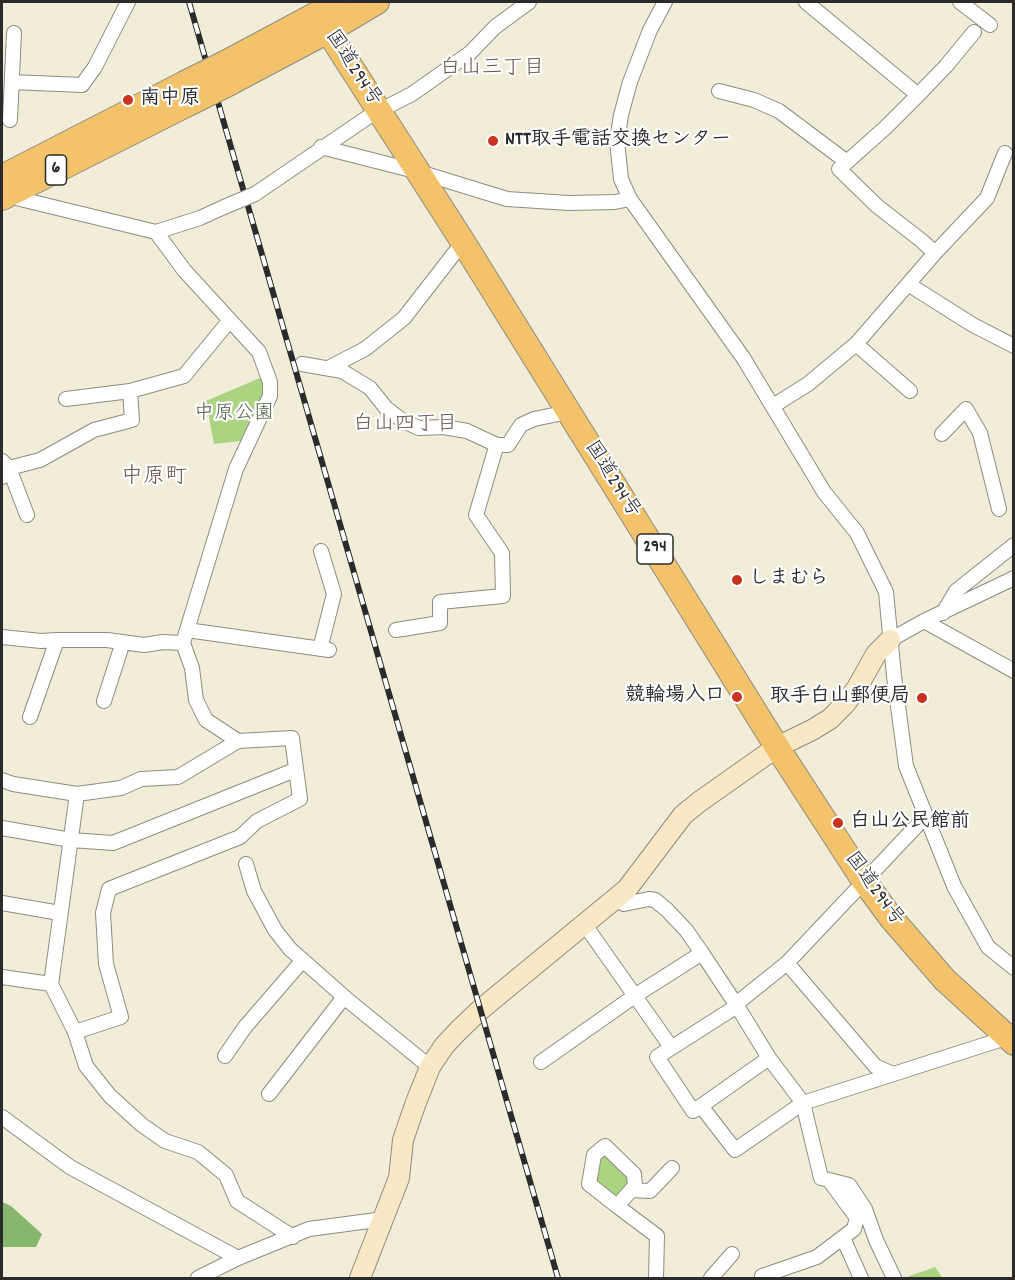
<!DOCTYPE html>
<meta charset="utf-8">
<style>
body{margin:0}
#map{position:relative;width:1015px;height:1280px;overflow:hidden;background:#f1edd8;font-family:Dekko,sans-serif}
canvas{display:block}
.frame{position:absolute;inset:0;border:3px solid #2b2b2b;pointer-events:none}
</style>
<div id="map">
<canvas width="1015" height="1280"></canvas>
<div class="frame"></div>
</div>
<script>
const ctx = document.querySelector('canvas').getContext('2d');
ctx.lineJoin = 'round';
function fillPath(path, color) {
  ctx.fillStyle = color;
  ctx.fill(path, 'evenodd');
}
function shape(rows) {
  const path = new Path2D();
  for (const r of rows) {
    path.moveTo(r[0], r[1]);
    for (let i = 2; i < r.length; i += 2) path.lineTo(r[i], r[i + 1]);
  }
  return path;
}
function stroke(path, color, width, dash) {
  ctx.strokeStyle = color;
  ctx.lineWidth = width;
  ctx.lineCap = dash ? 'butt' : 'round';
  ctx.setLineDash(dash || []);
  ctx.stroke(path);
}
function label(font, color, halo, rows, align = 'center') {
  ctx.font = font + ' Dekko,"Klee One",sans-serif';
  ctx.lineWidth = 4.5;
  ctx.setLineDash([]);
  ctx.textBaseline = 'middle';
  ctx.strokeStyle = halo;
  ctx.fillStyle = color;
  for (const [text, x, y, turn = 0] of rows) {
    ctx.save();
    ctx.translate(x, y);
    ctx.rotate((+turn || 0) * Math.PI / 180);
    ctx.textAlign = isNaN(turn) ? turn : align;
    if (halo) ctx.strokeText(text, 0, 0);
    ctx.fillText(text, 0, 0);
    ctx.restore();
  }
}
const green = shape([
 [267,375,270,382,250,440,214,444,206,401],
 [606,1156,628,1179,628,1183,620,1195,613,1196,596,1182,599,1160],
 [935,1267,942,1277,940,1278,904,1278]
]);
const forest = shape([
 [2,1202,11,1206,42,1234,36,1247,2,1247]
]);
const street = shape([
 [665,2,650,30,630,82,621,115,617,141,621,179,630,199,744,359,824,492,857,533,886,592,894,676,906,766,954,886,988,947,1014,968],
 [806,2,918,95],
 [960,2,990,25],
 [12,82,82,85,95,67,128,2],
 [719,91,754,100,779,111,847,162],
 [10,120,14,33],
 [321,147,419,172,507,199,569,203,615,202,630,199],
 [255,194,371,115,412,94,470,53,495,27,529,2],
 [8,196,156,232,200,218,224,207],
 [935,253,922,241,877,206,839,169,885,128,918,95,946,66,974,32],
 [908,284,973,325,1014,346],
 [856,344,910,391],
 [302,364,342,371,370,388,386,408,403,421,419,428,444,427,467,431,497,445],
 [328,368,365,349,404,318,463,242],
 [66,399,130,391,184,376,230,320],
 [773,406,808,384,856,344,935,253,987,198,1005,153],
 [942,434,966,409,980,433,999,509],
 [2,461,9,468,40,460,94,430,132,420,130,391],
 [2,477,9,468,27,515],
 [943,613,956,591,1014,545],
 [924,621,1014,671],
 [187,630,329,650],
 [396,630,440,623,440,602,503,596,502,553,476,515,494,454,497,445,508,445,521,425,534,419,568,412],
 [2,637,41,641,57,640,107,640,144,645,163,642,183,643],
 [890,640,924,621,1014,578],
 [320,649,334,594,321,551],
 [104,701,123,642],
 [30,717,57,640],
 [238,741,178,777,141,779,121,788,77,794,51,984,75,1032,86,1066,110,1096,142,1125,165,1141,198,1152,226,1175,237,1201,293,1237],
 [2,780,13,784,77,794],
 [2,828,71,840,113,843,295,770],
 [246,864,254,891,275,930,290,949,350,1002,430,1067],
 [2,903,60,913],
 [585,925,671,1047],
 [702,953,737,1006],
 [787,963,875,1066,893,1074],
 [2,977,51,984],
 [736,1004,787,963,926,816],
 [75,1032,121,1017,106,964,103,913,109,889,240,837,257,821,300,799,292,738,238,741,206,720,196,700,192,668,183,643,236,469,270,396,270,382,259,352,184,270,156,232],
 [225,1056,245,1027,303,960],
 [541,1062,636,995,702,953,686,930,667,910,655,900,649,899,624,904,616,900],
 [269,1094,344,997],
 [701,1106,769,1058],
 [2,1117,70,1167,238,1258],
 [631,1190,650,1191,672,1168],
 [617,1206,635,1186,634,1174,605,1146,594,1155,589,1184,617,1206,657,1236,656,1278],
 [843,1238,861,1278],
 [762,1276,817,1257,854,1229,857,1218,829,1180],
 [198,1278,238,1258,309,1229,384,1219],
 [711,1278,732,1254],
 [894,1278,876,1240,865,1209,849,1185,821,1178,803,1103,769,1058,737,1006,657,1057,693,1111,701,1106,735,1150,803,1103,1012,1036]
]);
const secondary = shape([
 [360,1278,399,1178,403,1140,415,1105,430,1067,444,1046,459,1030,480,1010,627,889,683,815,699,802,777,747,812,730,830,719,845,704,857,688,876,654,890,640]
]);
const highway = shape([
 [317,14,463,242,777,747,864,881,892,919,945,980,1014,1043],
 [225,63,339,2],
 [230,83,328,31,377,2],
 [2,177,183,84],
 [2,198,188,104]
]);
const rail = shape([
 [189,2,558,1278]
]);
const streetBridge = shape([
 [224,207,255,194]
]);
const highwayBridge = shape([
 [183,84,225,63],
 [188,104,230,83]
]);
const markers = [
 [128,100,6,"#c8321e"],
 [493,141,6,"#c8321e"],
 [737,580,6,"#c8321e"],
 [737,697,6,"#c8321e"],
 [922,698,6,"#c8321e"],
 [838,823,6,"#c8321e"]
];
const shields = [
 [56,170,21],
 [655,549,36]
];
const shieldNames = [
 ["6",56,170],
 ["294",655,549]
];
const streetNames = [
 ["国道294号",352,69,57],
 ["国道294号",611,480,58],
 ["国道294号",873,890,54]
];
const poiNames = [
 ["南中原",140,100],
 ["NTT取手電話交換センター",505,141],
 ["しまむら",749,580],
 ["競輪場入口",725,697,"right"],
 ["取手白山郵便局",910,698,"right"],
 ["白山公民館前",850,823]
];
const parkNames = [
 ["中原公園",234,415]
];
const neighbourhoodNames = [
 ["白山三丁目",492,70],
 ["白山四丁目",405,426]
];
const quarterNames = [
 ["中原町",154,479]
];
fillPath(green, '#aad480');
fillPath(forest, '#87b66e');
stroke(street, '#8e8c82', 16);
stroke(secondary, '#8e8c82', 22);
stroke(highway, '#8e8c82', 26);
stroke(street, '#fff', 14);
stroke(secondary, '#fae7c3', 20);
stroke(highway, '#f2c36a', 24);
stroke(rail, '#2b2b2b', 6);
stroke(rail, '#fff', 4, [11]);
stroke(streetBridge, '#8e8c82', 16, []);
stroke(highwayBridge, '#8e8c82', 26, []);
stroke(streetBridge, '#fff', 14);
stroke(highwayBridge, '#f2c36a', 24);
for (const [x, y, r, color] of markers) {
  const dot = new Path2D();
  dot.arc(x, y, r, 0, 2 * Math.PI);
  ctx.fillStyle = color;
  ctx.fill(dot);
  stroke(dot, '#fff', 2);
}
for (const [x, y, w] of shields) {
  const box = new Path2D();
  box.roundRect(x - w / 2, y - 15, w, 30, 4.5);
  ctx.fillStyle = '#fff';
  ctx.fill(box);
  stroke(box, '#2b2b2b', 1.5);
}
label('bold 18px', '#2b2b2b', null, shieldNames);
label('20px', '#2b2b2b', '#fff', streetNames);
label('bold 20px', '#2b2b2b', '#fff', poiNames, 'left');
label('20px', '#515e44', '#fff', parkNames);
label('21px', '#67554e', '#fff', neighbourhoodNames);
label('22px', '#67554e', '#fff', quarterNames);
</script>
